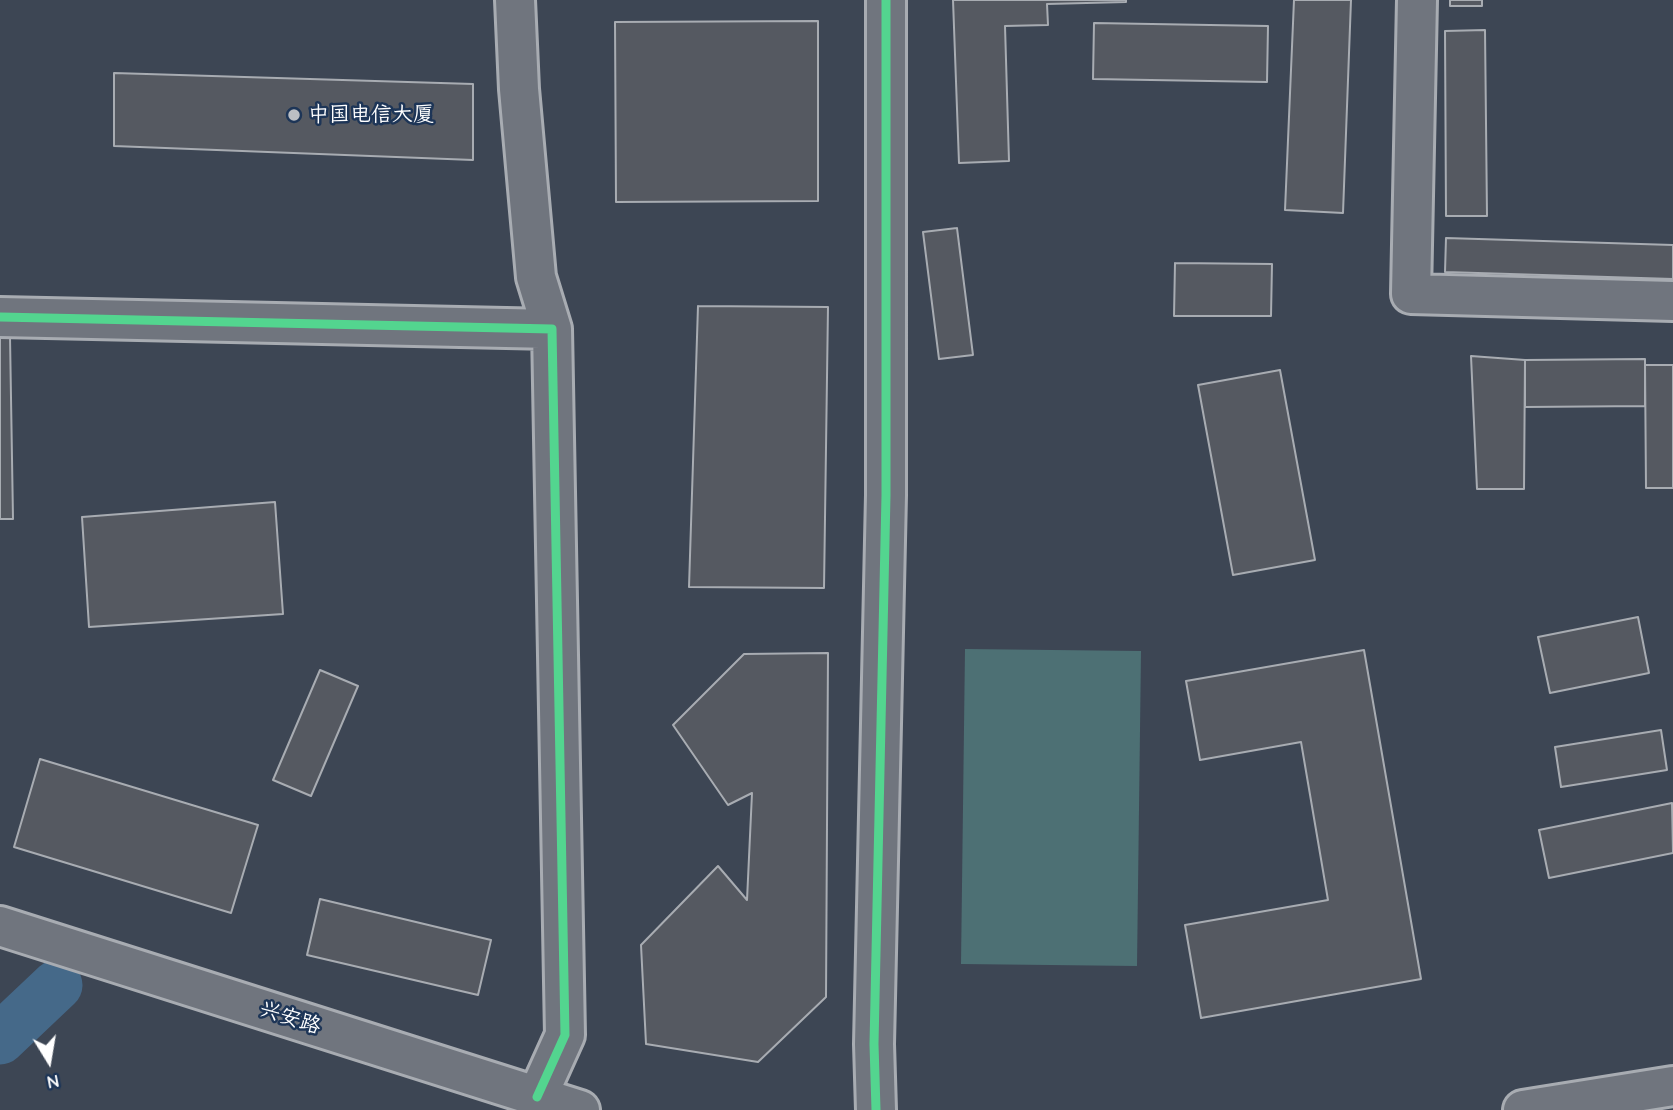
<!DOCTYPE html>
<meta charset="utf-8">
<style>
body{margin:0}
#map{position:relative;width:1673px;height:1110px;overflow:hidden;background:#3d4654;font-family:"Comic Neue",sans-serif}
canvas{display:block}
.north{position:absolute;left:14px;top:1026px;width:70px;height:70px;-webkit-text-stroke:5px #1d3557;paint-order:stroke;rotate:169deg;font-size:19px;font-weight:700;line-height:28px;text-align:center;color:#fff}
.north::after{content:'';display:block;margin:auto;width:24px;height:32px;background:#fff;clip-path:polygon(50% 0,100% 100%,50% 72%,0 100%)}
</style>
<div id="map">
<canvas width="1673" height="1110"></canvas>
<div class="north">N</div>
</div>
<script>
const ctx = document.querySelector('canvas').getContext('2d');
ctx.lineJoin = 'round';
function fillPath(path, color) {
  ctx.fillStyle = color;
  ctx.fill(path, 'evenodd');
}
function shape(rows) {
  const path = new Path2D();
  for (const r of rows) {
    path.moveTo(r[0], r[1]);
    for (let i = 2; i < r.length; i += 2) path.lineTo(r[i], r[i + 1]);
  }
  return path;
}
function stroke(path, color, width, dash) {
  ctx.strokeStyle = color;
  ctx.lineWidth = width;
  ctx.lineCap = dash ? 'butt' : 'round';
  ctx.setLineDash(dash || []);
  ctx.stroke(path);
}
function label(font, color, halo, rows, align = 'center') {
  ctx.font = font + ' "Comic Neue","LXGW WenKai TC",sans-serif';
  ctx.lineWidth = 5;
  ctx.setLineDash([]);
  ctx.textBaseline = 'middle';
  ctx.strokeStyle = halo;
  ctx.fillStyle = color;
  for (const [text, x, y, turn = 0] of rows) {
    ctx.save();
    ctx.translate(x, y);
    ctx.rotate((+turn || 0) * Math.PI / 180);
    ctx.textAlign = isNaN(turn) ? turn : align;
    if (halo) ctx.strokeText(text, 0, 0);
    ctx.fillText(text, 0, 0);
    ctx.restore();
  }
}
const green = shape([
 [965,649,1141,651,1137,966,961,964]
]);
const river = shape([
 [0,1039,57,985]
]);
const building = shape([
 [953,0,1126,0,1126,2,1047,4,1048,25,1005,26,1009,161,959,163,953,0],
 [1294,0,1351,0,1343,213,1285,210,1294,0],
 [1450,0,1482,0,1482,6,1450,6,1450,0],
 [818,21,818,201,616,202,615,22,818,21],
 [1094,23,1268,26,1267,82,1093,79,1094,23],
 [1485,30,1487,216,1446,216,1445,31,1485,30],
 [114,73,473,84,473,160,114,146,114,73],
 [957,228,973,355,939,359,923,232,957,228],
 [1446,238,1673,245,1673,279,1445,272,1446,238],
 [1175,263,1272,264,1271,316,1174,316,1175,263],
 [698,306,828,307,824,588,689,587,698,306],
 [0,337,10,337,13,519,0,519,0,337],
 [1471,356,1525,360,1524,489,1477,489,1471,356],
 [1645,359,1645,406,1525,407,1525,360,1645,359],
 [1645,365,1673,365,1673,488,1646,488,1645,365],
 [1280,370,1315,560,1233,575,1198,385,1280,370],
 [275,502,283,614,89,627,82,517,275,502],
 [1638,617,1649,673,1550,693,1538,637,1638,617],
 [1364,650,1421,979,1201,1018,1185,925,1328,900,1301,742,1200,760,1186,681,1364,650],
 [828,653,826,997,758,1062,646,1044,641,945,718,866,747,900,752,793,728,805,673,725,744,654,828,653],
 [320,670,358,686,311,796,273,780,320,670],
 [1661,730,1667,770,1561,787,1555,747,1661,730],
 [40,759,258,825,231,913,14,847,40,759],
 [1672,803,1673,853,1549,878,1539,830,1672,803],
 [320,899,491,940,478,995,307,955,320,899]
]);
const minor = shape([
 [515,0,519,89,536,277,552,329],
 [1417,0,1411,294,1673,301],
 [0,317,552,329,565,1035,537,1097],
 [0,926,580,1110],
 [876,1110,874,1044,886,495,886,0],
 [1523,1110,1673,1086]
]);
const cycleway = shape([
 [0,317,552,329,565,1035,537,1097],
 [876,1110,874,1044,886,495,886,0]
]);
const markers = [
 [294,115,7,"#bbbec3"]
];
const poiNames = [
 ["中国电信大厦",308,115]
];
const streetNames = [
 ["兴安路",290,1018,18]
];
fillPath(green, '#4d7074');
stroke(river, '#456989', 51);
fillPath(building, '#555961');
stroke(building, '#a8acb2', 2);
stroke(minor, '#a8acb2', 44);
stroke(minor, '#70757e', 38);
stroke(cycleway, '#53d58f', 9);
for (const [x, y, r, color] of markers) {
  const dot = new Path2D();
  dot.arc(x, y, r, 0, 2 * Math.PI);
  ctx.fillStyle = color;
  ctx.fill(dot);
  stroke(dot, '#1d3557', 2.5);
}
label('21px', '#fff', '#1d3557', poiNames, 'left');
label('21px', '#fff', '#1d3557', streetNames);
</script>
